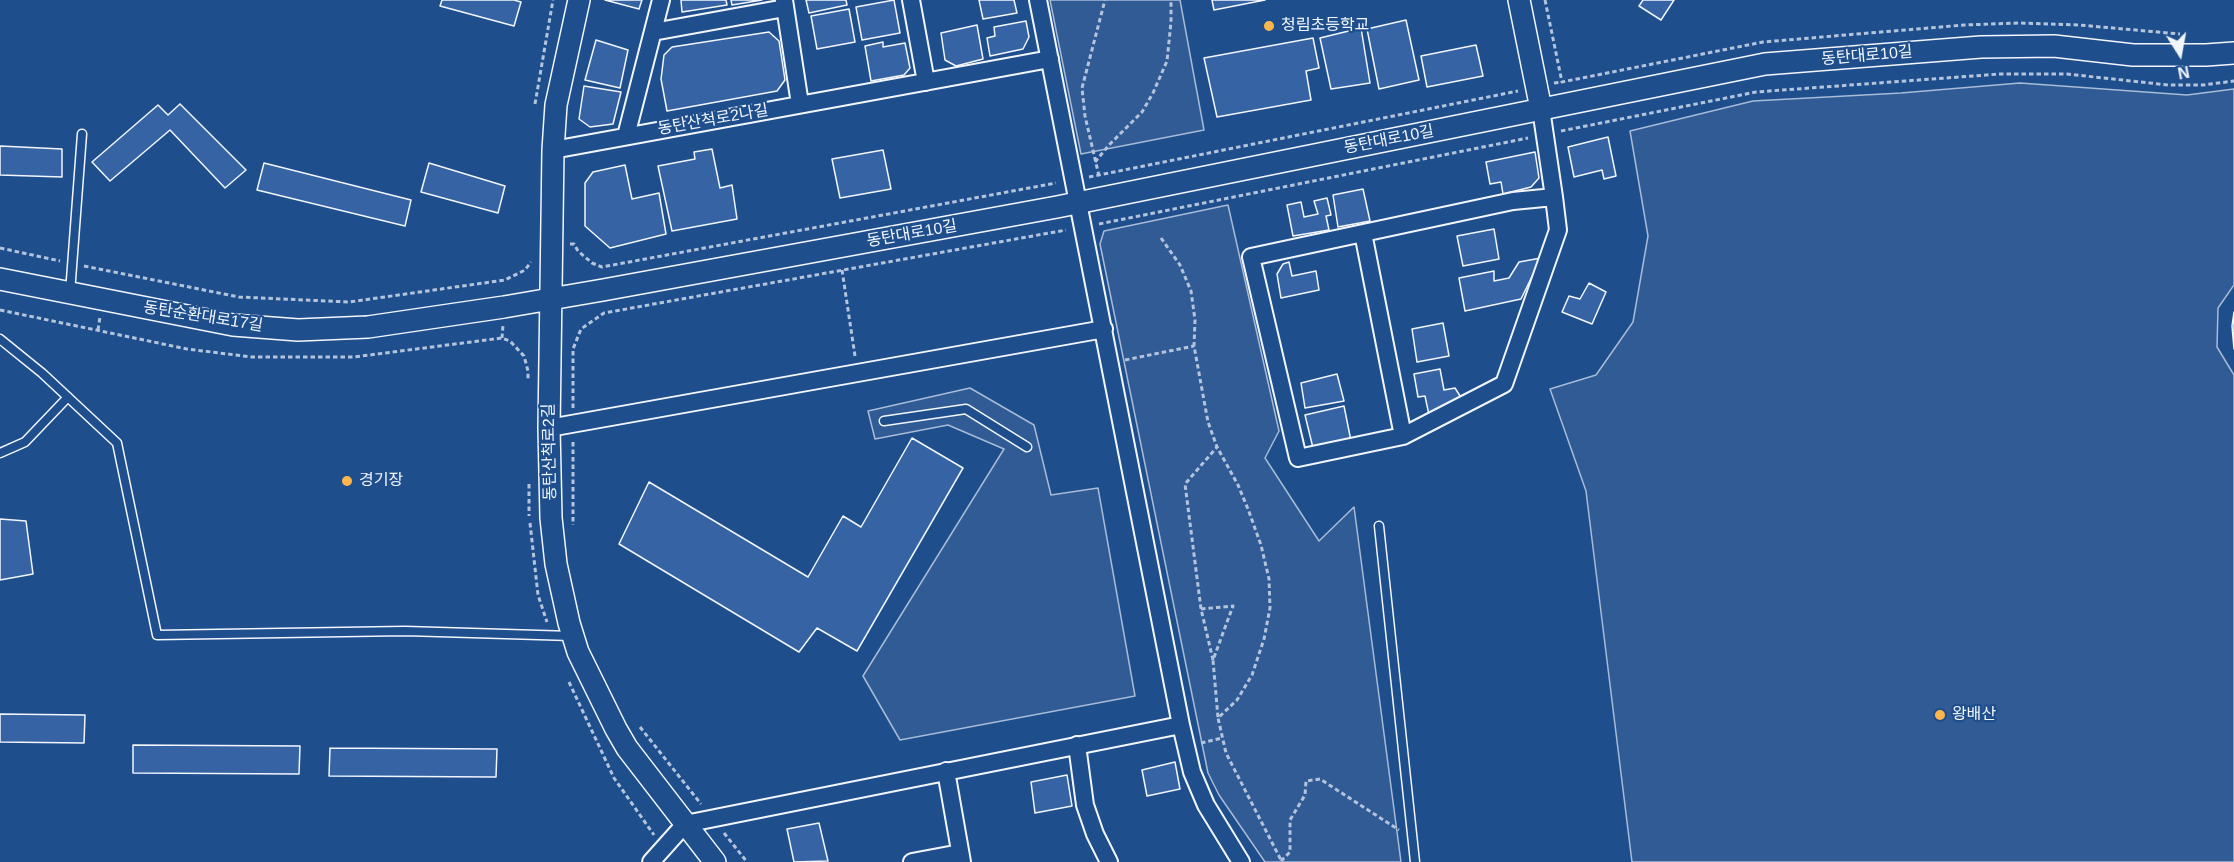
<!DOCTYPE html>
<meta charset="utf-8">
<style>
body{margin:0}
#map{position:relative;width:2234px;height:862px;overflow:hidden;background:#1f4e8c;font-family:Arial,sans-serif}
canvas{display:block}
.north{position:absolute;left:2150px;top:24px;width:60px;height:60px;-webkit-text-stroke:4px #1f4e8c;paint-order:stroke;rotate:169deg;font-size:16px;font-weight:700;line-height:24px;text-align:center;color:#f2f6ff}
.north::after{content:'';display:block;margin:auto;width:21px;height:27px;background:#f2f6ff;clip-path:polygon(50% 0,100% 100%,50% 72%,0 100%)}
</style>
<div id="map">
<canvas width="2234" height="862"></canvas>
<div class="north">N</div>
</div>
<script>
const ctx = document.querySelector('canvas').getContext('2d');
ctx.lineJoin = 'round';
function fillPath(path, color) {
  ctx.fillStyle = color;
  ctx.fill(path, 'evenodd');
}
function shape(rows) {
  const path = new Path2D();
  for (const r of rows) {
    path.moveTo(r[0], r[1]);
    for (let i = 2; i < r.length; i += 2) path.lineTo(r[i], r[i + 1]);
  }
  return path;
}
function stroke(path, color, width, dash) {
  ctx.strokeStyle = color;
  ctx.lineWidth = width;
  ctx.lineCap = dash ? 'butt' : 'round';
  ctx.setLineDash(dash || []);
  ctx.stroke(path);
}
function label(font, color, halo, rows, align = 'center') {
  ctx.font = font + ' Arial,"Noto Sans KR",sans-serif';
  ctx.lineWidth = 4.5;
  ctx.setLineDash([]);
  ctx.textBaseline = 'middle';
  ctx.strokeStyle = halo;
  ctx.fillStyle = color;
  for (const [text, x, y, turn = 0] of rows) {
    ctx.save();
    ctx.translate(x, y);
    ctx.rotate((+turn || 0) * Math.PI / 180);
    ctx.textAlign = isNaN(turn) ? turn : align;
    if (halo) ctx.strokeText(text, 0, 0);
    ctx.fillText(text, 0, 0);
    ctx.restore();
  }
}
const built = shape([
 [1050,0,1180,0,1204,130,1081,154,1050,0],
 [2020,83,2187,95,2234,89,2234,285,2218,308,2217,347,2234,375,2234,862,1632,862,1586,491,1550,389,1596,375,1633,322,1648,236,1630,131,1753,101,1901,93,2020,83],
 [1228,205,1279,431,1265,458,1319,541,1354,507,1401,862,1265,862,1219,795,1208,773,1100,244,1104,231,1228,205],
 [970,388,1034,425,1051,495,1098,488,1135,696,900,740,863,676,1004,449,948,425,875,439,868,411,970,388]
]);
const building = shape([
 [442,0,514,0,521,2,514,26,440,6,442,0],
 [605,0,642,0,639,9,605,0],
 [681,0,726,0,727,5,682,12,681,0],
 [731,0,762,0,732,5,731,0],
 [806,0,846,0,847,5,809,13,806,0],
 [894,0,900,33,862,40,856,7,894,0],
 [979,0,1014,0,1017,13,983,19,979,0],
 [1212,0,1265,0,1214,10,1212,0],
 [1643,0,1674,0,1661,20,1639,6,1643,0],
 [849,9,855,42,817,49,811,16,849,9],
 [1406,20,1419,80,1379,89,1367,29,1406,20],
 [1026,21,1029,37,1023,49,990,56,987,38,995,36,994,27,1026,21],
 [977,25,983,59,956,66,945,60,941,33,977,25],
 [1361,28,1370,83,1331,89,1320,38,1361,28],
 [769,32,779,41,785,80,777,91,667,111,661,79,664,55,672,47,769,32],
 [1313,38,1319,68,1306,71,1311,100,1217,117,1204,58,1313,38],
 [596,40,628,50,620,88,585,80,596,40],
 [883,42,883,47,905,43,910,68,904,75,871,81,865,46,883,42],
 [1476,45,1483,76,1427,87,1421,56,1476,45],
 [584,86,621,92,613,124,590,127,579,119,584,86],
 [180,104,246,170,225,188,170,130,110,181,92,162,158,105,168,115,180,104],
 [1608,137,1616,176,1604,179,1602,170,1574,177,1568,147,1608,137],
 [0,146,62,149,62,177,0,175,0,146],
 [712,149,720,188,732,185,737,219,672,231,658,166,695,159,694,152,712,149],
 [883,150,891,189,840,198,832,159,883,150],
 [1535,152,1539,178,1531,187,1503,194,1501,182,1490,184,1486,162,1535,152],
 [264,163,411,200,405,226,257,190,264,163],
 [429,163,505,186,498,213,421,192,429,163],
 [625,165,632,199,659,193,666,234,610,248,585,226,585,183,593,172,625,165],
 [1363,189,1370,221,1338,227,1333,195,1363,189],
 [1327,198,1331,215,1326,216,1329,230,1293,236,1287,205,1301,202,1304,217,1318,214,1314,201,1327,198],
 [1494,229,1499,259,1463,266,1457,236,1494,229],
 [1541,258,1521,299,1465,311,1459,278,1494,271,1494,281,1509,278,1519,262,1541,258],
 [1289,262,1292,276,1316,271,1319,290,1281,298,1277,274,1283,264,1289,262],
 [1589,283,1606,292,1592,324,1562,312,1569,296,1580,299,1589,283],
 [2234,312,2234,349,2232,326,2234,312],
 [1443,323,1449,356,1417,362,1412,329,1443,323],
 [1440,369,1444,390,1455,388,1462,399,1429,415,1425,396,1418,397,1414,374,1440,369],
 [1337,374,1344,401,1305,408,1301,383,1337,374],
 [1344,406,1351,441,1313,448,1305,415,1344,406],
 [912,438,963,468,857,651,817,628,799,652,619,544,649,482,808,577,843,516,861,527,912,438],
 [0,519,26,521,33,574,0,580,0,519],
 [0,714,85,715,84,743,0,742,0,714],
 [133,745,300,746,299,774,133,773,133,745],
 [330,748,497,749,496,777,329,776,330,748],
 [1175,762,1180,789,1147,796,1142,770,1175,762],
 [1067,775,1072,806,1035,813,1031,782,1067,775],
 [819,823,828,861,794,862,787,829,819,823]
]);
const path = shape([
 [1545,0,1562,82,1763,42,1964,25,2019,23,2079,25,2180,34],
 [1554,83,1562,82],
 [535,104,553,0],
 [1561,131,1756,92,2000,74,2067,74,2168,85,2203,85,2234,81],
 [1095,162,1109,145,1142,112,1153,93,1167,61,1171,22,1171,0],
 [1099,176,1085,116,1082,88,1105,0],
 [1089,177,1518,91],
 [1099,224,1528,138],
 [1161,238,1180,265,1191,291,1195,320,1194,346,1208,422,1217,447,1238,485,1248,509,1261,545,1269,579,1270,608,1264,639,1252,675,1237,700,1218,718,1226,753,1282,862],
 [570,244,574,244,578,251,592,263,602,267,1056,183],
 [0,248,60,261],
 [84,266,239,297,349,302,505,280,525,270,531,262],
 [842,270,855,356],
 [0,310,187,349,252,357,354,357,502,338,510,341,524,356,528,371,528,381],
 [98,330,100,317],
 [502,338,503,325],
 [1125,360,1194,346],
 [573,408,573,349,581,329,604,313,1066,230],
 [573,442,573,525],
 [529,484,529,516],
 [530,523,538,595,547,622],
 [1201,609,1233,606,1213,660,1218,718],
 [1213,660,1201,609,1185,484,1217,447],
 [569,682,614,778,654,835],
 [640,727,701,804],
 [1201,743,1222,738],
 [724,833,747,862],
 [1281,861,1290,852,1290,820,1305,795,1306,781,1320,779,1399,830]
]);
const service = shape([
 [70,293,82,134],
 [0,339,42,373,117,443,157,635,405,631,572,636],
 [884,421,966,409,1027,447],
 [0,453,25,442,68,397],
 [1379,526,1415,862]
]);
const minor = shape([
 [784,0,800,104],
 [911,0,926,82],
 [653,32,785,8],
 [1541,109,1554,197,1558,230,1504,384,1403,436,1298,458,1251,257,1513,201,1554,197],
 [626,136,661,0],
 [553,150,1050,59],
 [1363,233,1403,436],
 [549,428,1104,329],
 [1181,725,1192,772,1206,805,1241,862],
 [1077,745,1085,805,1095,834,1109,862],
 [946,771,962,862],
 [651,862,685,824,1181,725,1038,0],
 [912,862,960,853]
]);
const tertiary = shape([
 [579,0,556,105,553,150,549,428,551,518,556,564,569,623,578,652,616,729,627,748,715,862],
 [1519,0,1541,109],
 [0,279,233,325,298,330,368,327,504,307,603,290,1057,207,1765,64,1981,47,2054,46,2133,55,2206,55,2234,53]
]);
const markers = [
 [1269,26,6,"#ffb74d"],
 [347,481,6,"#ffb74d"],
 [1940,715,6,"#ffb74d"]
];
const poiNames = [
 ["청림초등학교",1281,26],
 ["경기장",359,481],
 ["왕배산",1952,715]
];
const streetNames = [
 ["동탄대로10길",1867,56,-5],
 ["동탄산척로2나길",713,120,-10],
 ["동탄대로10길",1389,140,-11],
 ["동탄대로10길",912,234,-10],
 ["동탄순환대로17길",203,317,9],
 ["동탄산척로2길",550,452,-91]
];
fillPath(built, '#305b95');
stroke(built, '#a8bbd7', 1.5);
fillPath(building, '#3563a3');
stroke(building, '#f2f6ff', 1.5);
stroke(service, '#f2f6ff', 11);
stroke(minor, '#f2f6ff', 20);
stroke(tertiary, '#f2f6ff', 24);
stroke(path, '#b3c4dc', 3, [4.5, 3]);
stroke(service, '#1f4e8c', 8);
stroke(minor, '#1f4e8c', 16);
stroke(tertiary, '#1f4e8c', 21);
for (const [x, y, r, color] of markers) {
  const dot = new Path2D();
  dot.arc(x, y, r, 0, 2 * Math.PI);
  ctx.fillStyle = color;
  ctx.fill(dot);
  stroke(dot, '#1f4e8c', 2);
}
label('16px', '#f2f6ff', '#1f4e8c', poiNames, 'left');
label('16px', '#f2f6ff', '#1f4e8c', streetNames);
</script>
